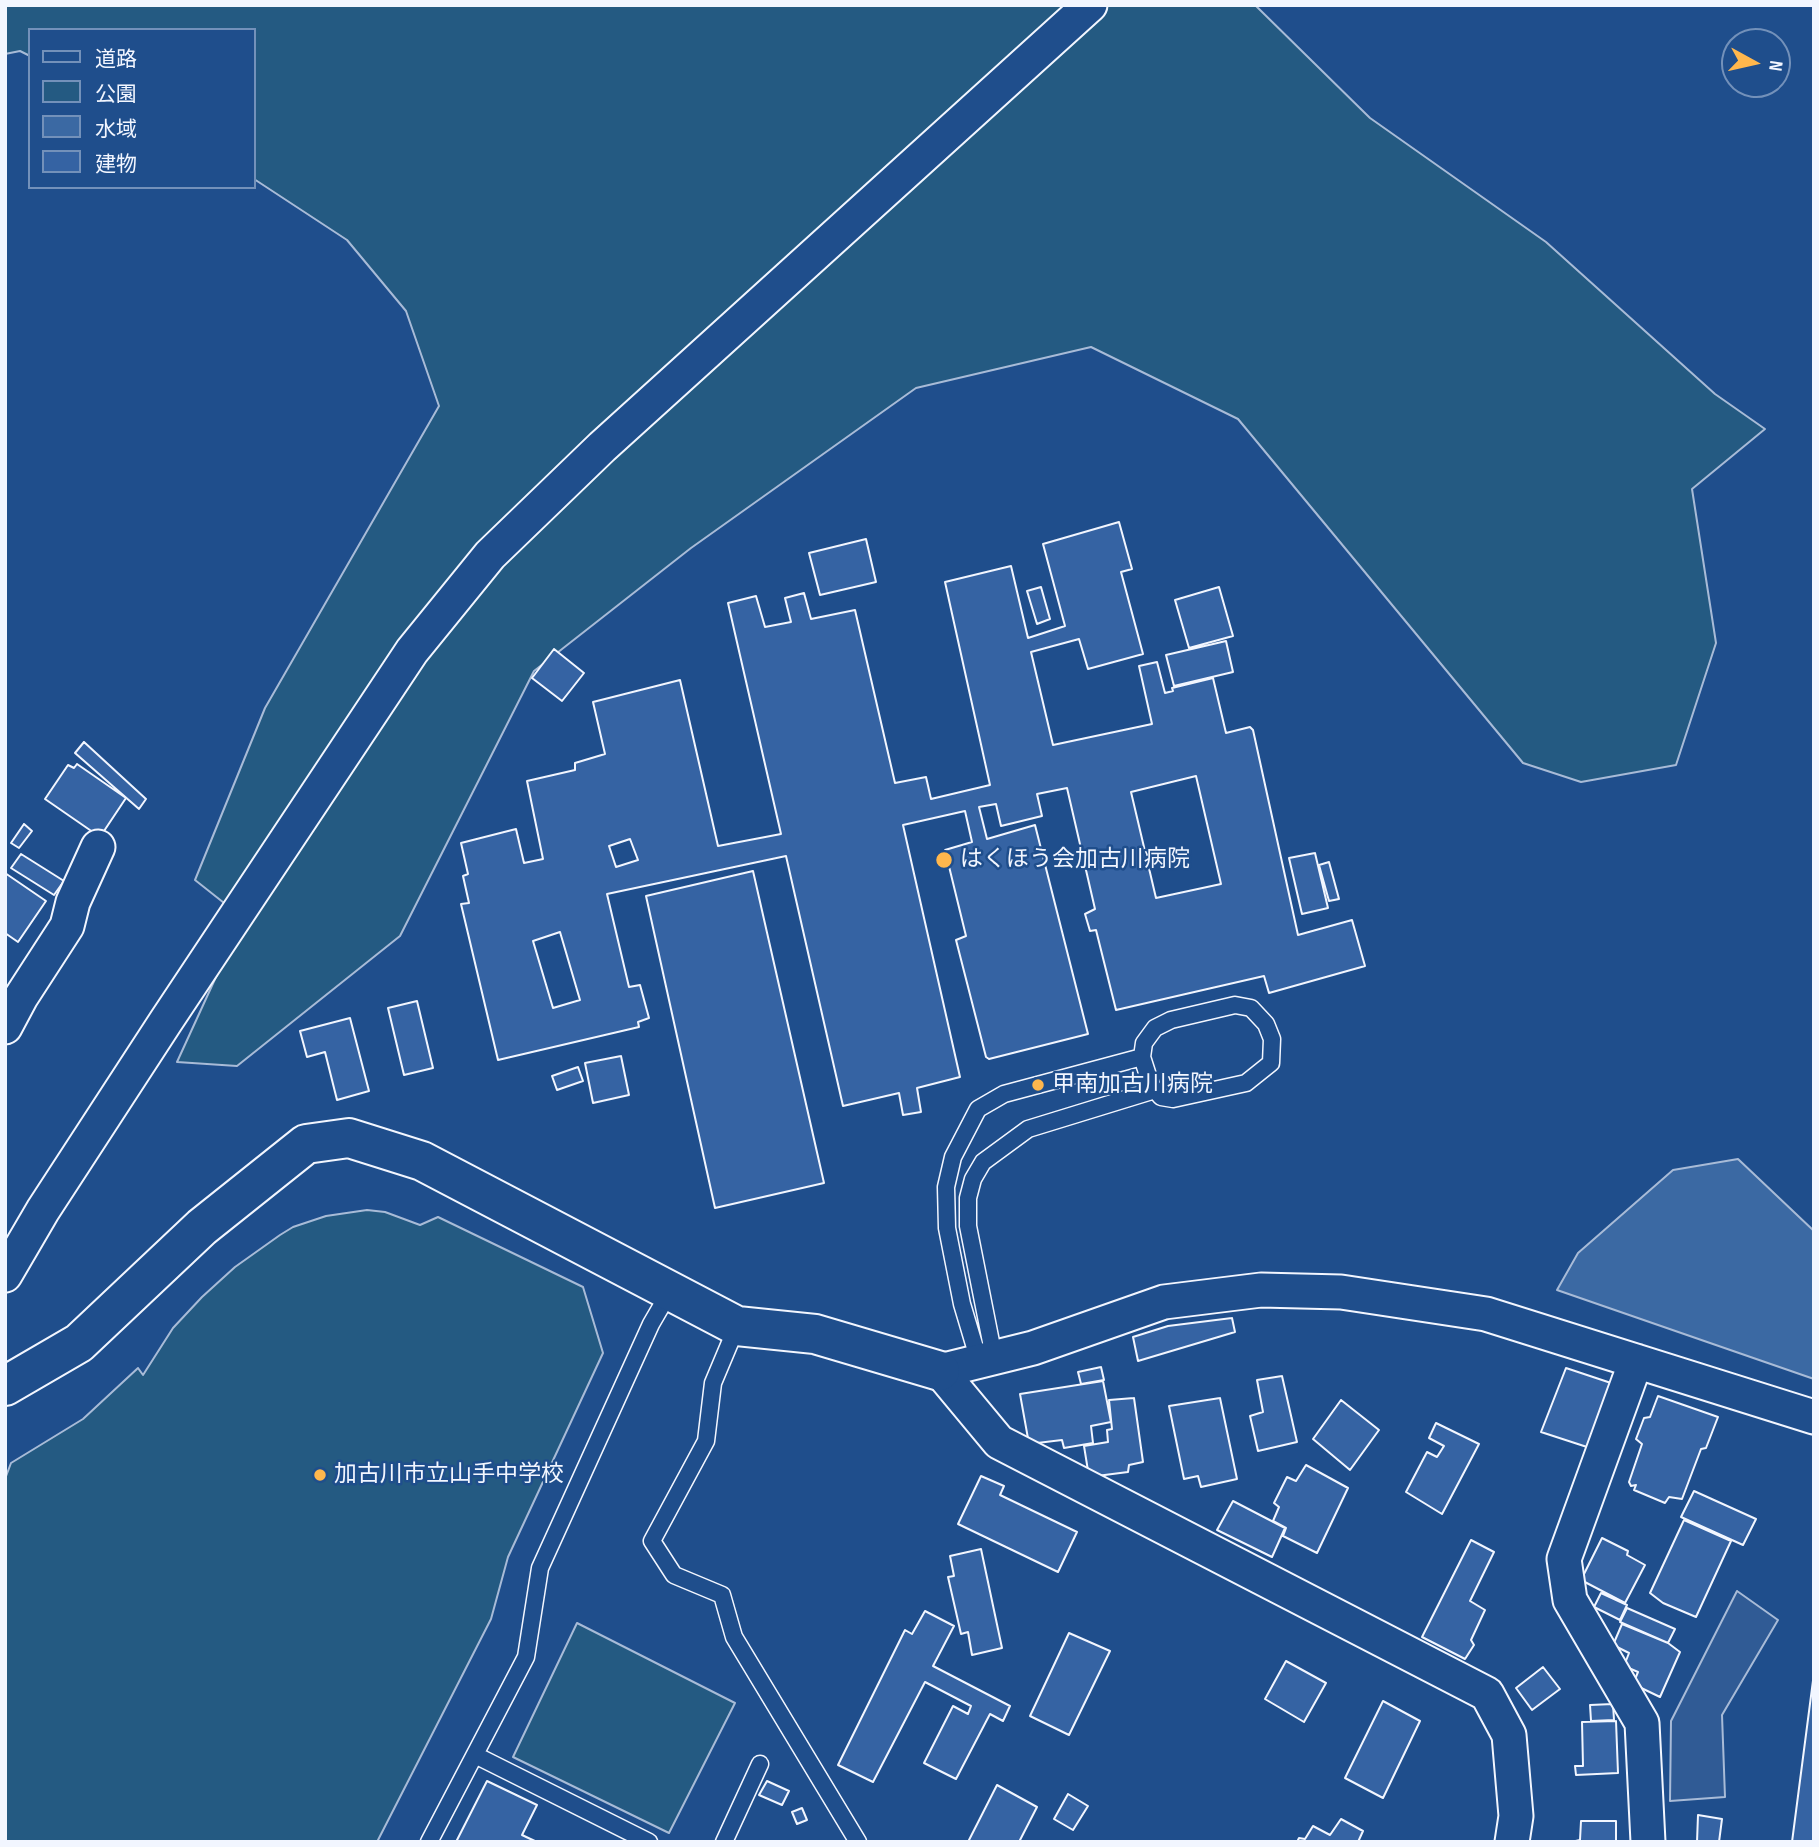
<!DOCTYPE html>
<meta charset="utf-8">
<style>
body{margin:0}
#map{position:relative;width:1819px;height:1847px;overflow:hidden;background:#1f4e8c;font-family:"Sofia Sans Condensed","Noto Sans JP",sans-serif}
canvas{display:block}
.frame{position:absolute;inset:0;border:7px solid #f2f6ff;pointer-events:none}
.legend{position:absolute;left:28px;top:28px;width:228px;height:161px;box-sizing:border-box;background:#1f4e8c;border:2px solid #7391ba;margin:0;padding:9px 12px;list-style:none;font-size:21px;color:#f2f6ff}
.legend li{display:flex;align-items:center;gap:14px;height:35px}
.legend b{width:35px;border:2px solid #7391ba}
.north{position:absolute;left:1721px;top:28px;width:70px;height:70px;box-sizing:border-box;background:#1f4e8c;border:2px solid #7391ba;border-radius:50%;rotate:98deg;font-size:19px;font-weight:700;line-height:28px;text-align:center;color:#f2f6ff}
.north::after{content:'';display:block;margin:auto;width:24px;height:32px;background:#ffb74d;clip-path:polygon(50% 0,100% 100%,50% 72%,0 100%)}
</style>
<div id="map">
<canvas width="1819" height="1847"></canvas>
<div class="frame"></div>
<ul class="legend">
<li><b style="height:9px;background:#1f4e8c"></b>道路</li>
<li><b style="height:19px;background:#245a82"></b>公園</li>
<li><b style="height:19px;background:#3b69a3"></b>水域</li>
<li><b style="height:19px;background:#3563a3"></b>建物</li>
</ul>
<div class="north">N</div>
</div>
<script>
const ctx = document.querySelector('canvas').getContext('2d');
ctx.lineJoin = 'round';
function fillPath(path, color) {
  ctx.fillStyle = color;
  ctx.fill(path, 'evenodd');
}
function shape(rows) {
  const path = new Path2D();
  for (const r of rows) {
    path.moveTo(r[0], r[1]);
    for (let i = 2; i < r.length; i += 2) path.lineTo(r[i], r[i + 1]);
  }
  return path;
}
function stroke(path, color, width, dash) {
  ctx.strokeStyle = color;
  ctx.lineWidth = width;
  ctx.lineCap = dash ? 'butt' : 'round';
  ctx.setLineDash(dash || []);
  ctx.stroke(path);
}
function label(font, color, halo, rows, align = 'center') {
  ctx.font = font + ' "Sofia Sans Condensed","Noto Sans JP",sans-serif';
  ctx.lineWidth = 5;
  ctx.setLineDash([]);
  ctx.textBaseline = 'middle';
  ctx.strokeStyle = halo;
  ctx.fillStyle = color;
  for (const [text, x, y, turn = 0] of rows) {
    ctx.save();
    ctx.translate(x, y);
    ctx.rotate((+turn || 0) * Math.PI / 180);
    ctx.textAlign = isNaN(turn) ? turn : align;
    if (halo) ctx.strokeText(text, 0, 0);
    ctx.fillText(text, 0, 0);
    ctx.restore();
  }
}
const green = shape([
 [5,5,1255,5,1370,118,1546,242,1715,394,1765,429,1692,489,1716,643,1676,765,1581,782,1523,763,1238,419,1091,347,916,388,691,548,534,671,400,936,237,1066,177,1062,243,918,195,880,265,708,439,406,406,311,347,240,254,179,254,30,30,30,30,56,20,51,5,54,5,5],
 [367,1210,385,1212,420,1225,438,1217,583,1287,603,1353,508,1557,491,1619,377,1842,5,1842,5,1479,11,1463,83,1419,138,1368,143,1375,173,1328,202,1297,235,1267,280,1235,293,1227,326,1216,367,1210],
 [577,1623,735,1703,669,1833,513,1757,577,1623]
]);
const parking = shape([
 [1737,1591,1778,1620,1722,1715,1725,1797,1670,1801,1671,1721,1737,1591]
]);
const water = shape([
 [1738,1159,1814,1231,1814,1379,1557,1290,1578,1253,1673,1170,1738,1159]
]);
const building = shape([
 [1119,522,1132,569,1121,572,1143,654,1088,669,1079,639,1031,652,1053,745,1152,724,1139,666,1157,662,1165,693,1173,691,1172,688,1213,678,1226,733,1250,727,1253,730,1298,935,1352,920,1365,966,1269,993,1264,976,1116,1010,1096,930,1090,931,1085,914,1095,909,1067,788,1037,794,1042,816,1001,826,996,804,979,807,987,839,1035,825,1088,1034,989,1059,986,1057,956,940,966,936,945,850,972,842,965,811,903,825,960,1077,917,1088,921,1112,903,1115,899,1093,843,1106,786,856,607,894,629,987,640,985,649,1018,638,1022,639,1027,498,1060,461,904,469,903,463,876,468,874,461,843,516,829,524,863,543,859,527,781,575,770,575,763,605,754,593,702,680,680,718,846,781,834,728,603,756,596,765,627,791,622,785,598,804,593,811,619,855,610,895,783,926,777,931,799,990,785,945,582,1011,566,1028,638,1065,626,1043,544,1119,522],
 [1196,776,1221,884,1156,898,1131,792,1196,776],
 [630,839,638,860,616,867,609,846,630,839],
 [560,932,580,1000,553,1008,533,941,560,932],
 [866,539,876,582,820,595,809,553,866,539],
 [1041,587,1050,619,1037,624,1027,591,1041,587],
 [1219,587,1233,636,1189,648,1175,600,1219,587],
 [1226,641,1233,672,1174,686,1166,655,1226,641],
 [554,649,584,673,562,701,532,678,554,649],
 [84,742,146,799,139,809,75,753,84,742],
 [77,764,126,798,100,837,45,799,68,765,74,768,77,764],
 [24,824,32,831,19,848,11,843,24,824],
 [1315,853,1328,908,1302,914,1289,858,1315,853],
 [21,854,64,881,54,895,11,868,21,854],
 [1329,862,1339,899,1329,901,1319,865,1329,862],
 [753,871,824,1183,715,1208,646,896,753,871],
 [5,873,46,901,18,942,5,933,5,873],
 [417,1001,433,1068,404,1075,388,1008,417,1001],
 [350,1018,369,1091,337,1100,325,1052,307,1057,300,1031,350,1018],
 [621,1056,629,1095,593,1103,585,1063,621,1056],
 [578,1067,583,1081,557,1090,552,1076,578,1067],
 [1232,1318,1235,1332,1138,1361,1133,1337,1168,1326,1232,1318],
 [1101,1367,1104,1380,1081,1384,1078,1372,1101,1367],
 [1566,1368,1611,1383,1587,1447,1541,1432,1566,1368],
 [1282,1376,1297,1442,1258,1451,1250,1416,1263,1412,1257,1380,1282,1376],
 [1103,1381,1111,1422,1091,1426,1093,1443,1064,1448,1062,1440,1029,1444,1020,1394,1103,1381],
 [1658,1396,1718,1417,1706,1448,1701,1449,1682,1499,1669,1497,1665,1503,1634,1490,1636,1485,1631,1486,1629,1482,1642,1444,1636,1439,1644,1418,1650,1417,1658,1396],
 [1134,1398,1143,1462,1129,1465,1128,1472,1089,1477,1084,1446,1108,1442,1107,1430,1112,1429,1109,1400,1134,1398],
 [1220,1398,1237,1479,1201,1487,1198,1476,1184,1479,1169,1406,1220,1398],
 [1341,1400,1379,1430,1350,1470,1313,1439,1341,1400],
 [1436,1423,1479,1444,1442,1514,1406,1492,1427,1452,1437,1457,1444,1446,1429,1438,1436,1423],
 [1306,1465,1348,1488,1317,1553,1283,1536,1286,1528,1273,1521,1279,1507,1274,1503,1287,1477,1296,1481,1306,1465],
 [981,1476,1004,1486,1000,1495,1077,1532,1058,1572,958,1524,981,1476],
 [1694,1491,1756,1519,1743,1545,1681,1517,1694,1491],
 [1233,1501,1285,1528,1272,1557,1217,1530,1233,1501],
 [1684,1520,1731,1541,1696,1617,1663,1603,1650,1593,1684,1520],
 [1602,1538,1628,1551,1627,1555,1645,1565,1625,1603,1581,1580,1602,1538],
 [1471,1540,1494,1552,1470,1601,1485,1610,1471,1640,1474,1645,1465,1659,1422,1637,1471,1540],
 [981,1549,1002,1648,972,1655,968,1632,961,1634,948,1577,954,1576,950,1556,981,1549],
 [1601,1593,1627,1605,1620,1620,1594,1607,1601,1593],
 [1627,1608,1675,1629,1668,1643,1620,1622,1627,1608],
 [925,1611,954,1626,933,1666,1010,1706,1003,1721,990,1714,956,1779,924,1763,953,1706,968,1714,971,1706,925,1682,873,1782,838,1765,905,1630,912,1634,925,1611],
 [1622,1624,1668,1643,1680,1652,1660,1697,1633,1684,1638,1672,1624,1666,1629,1653,1613,1645,1622,1624],
 [1069,1633,1110,1651,1069,1735,1030,1716,1069,1633],
 [1286,1661,1326,1683,1304,1722,1265,1699,1286,1661],
 [1543,1667,1560,1689,1532,1710,1516,1688,1543,1667],
 [1814,1673,1814,1842,1792,1842,1814,1673],
 [1383,1701,1420,1721,1383,1798,1345,1778,1383,1701],
 [1613,1704,1614,1720,1591,1721,1590,1705,1613,1704],
 [1616,1721,1618,1773,1576,1775,1575,1766,1583,1766,1582,1722,1616,1721],
 [487,1781,537,1805,522,1835,537,1842,456,1842,487,1781],
 [767,1781,789,1791,782,1805,759,1795,767,1781],
 [997,1785,1037,1807,1019,1842,968,1842,997,1785],
 [1068,1794,1088,1806,1073,1830,1054,1819,1068,1794],
 [802,1808,807,1820,797,1824,792,1812,802,1808],
 [1698,1815,1722,1819,1719,1842,1697,1842,1698,1815],
 [1341,1819,1363,1831,1358,1842,1297,1842,1299,1838,1305,1839,1313,1826,1330,1835,1341,1819],
 [1581,1821,1616,1821,1616,1842,1571,1842,1580,1840,1581,1821]
]);
const lane = shape([
 [737,1326,713,1383,706,1441,652,1541,674,1575,722,1595,734,1637,858,1842],
 [994,1357,968,1226,968,1198,973,1179,983,1162,1028,1129,1155,1090],
 [979,1361,962,1304,947,1228,946,1187,953,1157,978,1109,1004,1094,1142,1057,1144,1043,1155,1028,1171,1020,1235,1005,1251,1008,1266,1024,1272,1039,1271,1063,1246,1083,1173,1099,1161,1097,1151,1085,1142,1057],
 [475,1755,649,1842],
 [429,1842,526,1657,540,1568,651,1324,669,1293],
 [724,1842,760,1764]
]);
const street = shape([
 [5,1027,21,997,67,926,73,902,98,847],
 [5,1275,43,1210,166,1021,412,651,490,555,602,447,1090,5],
 [1636,1361,1564,1559,1570,1600,1642,1723,1648,1842],
 [1512,1842,1516,1816,1509,1735,1487,1694,999,1442,940,1371,1033,1348,1164,1302,1261,1290,1341,1292,1486,1314,1814,1417]
]);
const secondary = shape([
 [5,1386,79,1343,202,1227,306,1144,349,1138,422,1161,737,1326,815,1334,940,1371]
]);
const markers = [
 [944,860,9,"#ffb74d"],
 [1038,1085,7,"#ffb74d"],
 [320,1475,7,"#ffb74d"]
];
const poiNames = [
 ["はくほう会加古川病院",960,860],
 ["甲南加古川病院",1052,1085],
 ["加古川市立山手中学校",334,1475]
];
fillPath(green, '#245a82');
stroke(green, '#a8bbd7', 2);
fillPath(parking, '#305b95');
stroke(parking, '#a8bbd7', 2);
fillPath(water, '#3b69a3');
stroke(water, '#a8bbd7', 2);
fillPath(building, '#3563a3');
stroke(building, '#f2f6ff', 2);
stroke(lane, '#f2f6ff', 19);
stroke(street, '#f2f6ff', 37);
stroke(secondary, '#f2f6ff', 42);
stroke(lane, '#1f4e8c', 16);
stroke(street, '#1f4e8c', 33);
stroke(secondary, '#1f4e8c', 38);
for (const [x, y, r, color] of markers) {
  const dot = new Path2D();
  dot.arc(x, y, r, 0, 2 * Math.PI);
  ctx.fillStyle = color;
  ctx.fill(dot);
  stroke(dot, '#1f4e8c', 2.5);
}
label('23px', '#f2f6ff', '#1f4e8c', poiNames, 'left');
</script>
